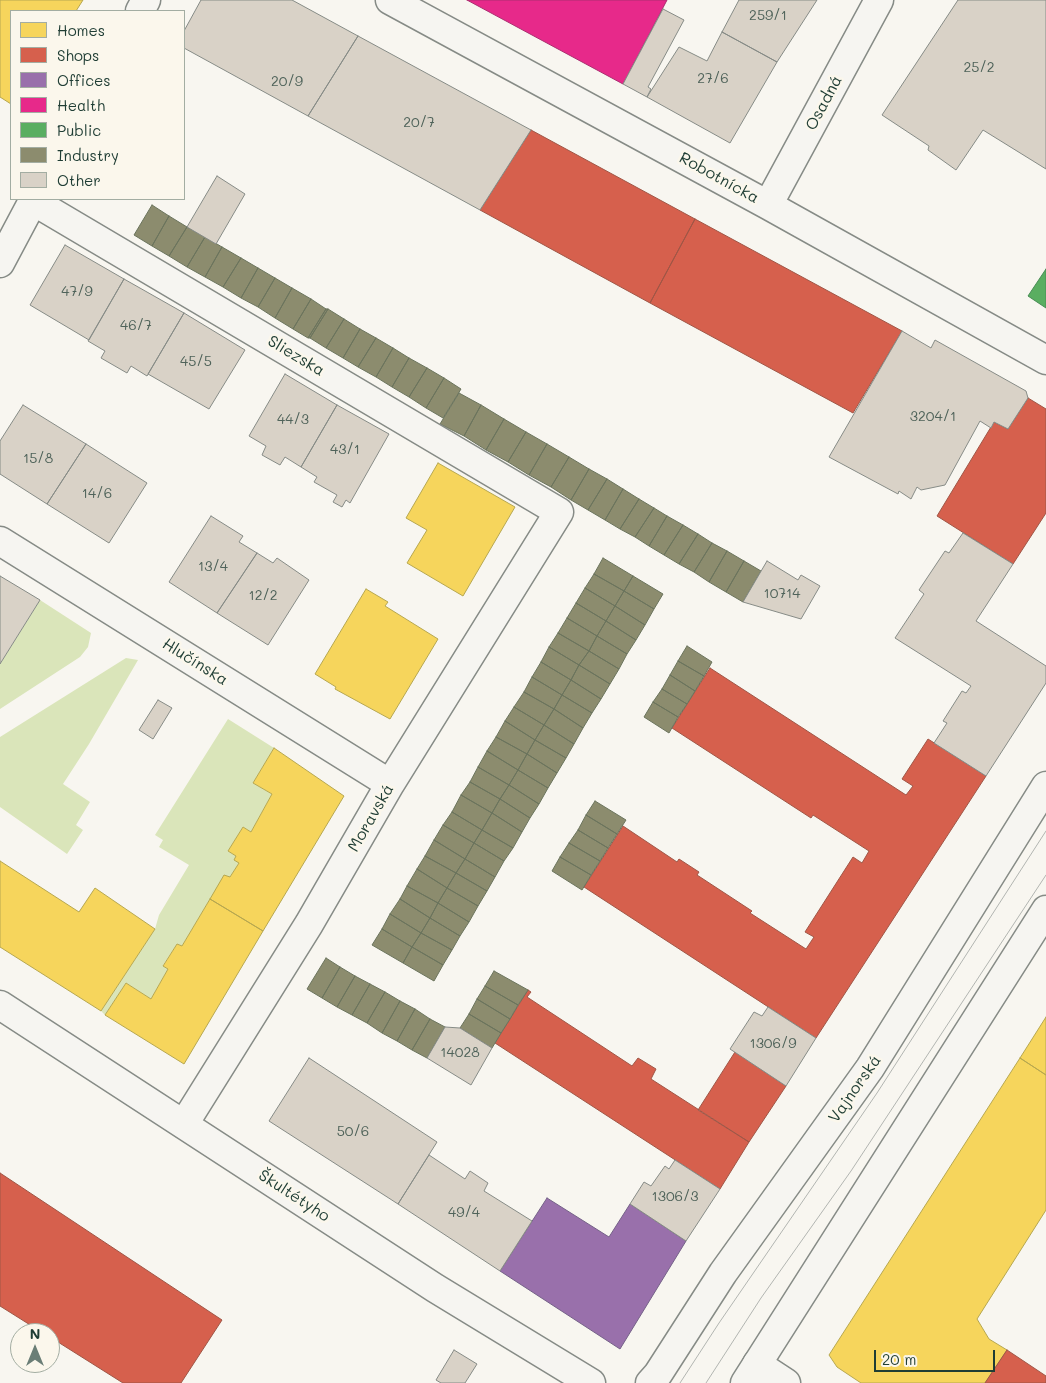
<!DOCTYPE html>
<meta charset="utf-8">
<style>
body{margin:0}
#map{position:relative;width:1046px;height:1383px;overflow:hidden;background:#f8f6f0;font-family:Mali,sans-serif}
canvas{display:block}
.legend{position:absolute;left:10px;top:10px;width:175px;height:190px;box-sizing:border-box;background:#fbf7ec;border:1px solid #a3ada2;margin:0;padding:6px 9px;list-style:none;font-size:15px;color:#1f3d34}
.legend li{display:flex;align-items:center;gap:10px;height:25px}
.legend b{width:25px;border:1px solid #a3ada2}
.north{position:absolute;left:10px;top:1323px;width:50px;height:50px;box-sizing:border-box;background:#fbf7ec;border:1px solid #a3ada2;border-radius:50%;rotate:0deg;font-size:14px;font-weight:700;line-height:20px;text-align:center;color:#1f3d34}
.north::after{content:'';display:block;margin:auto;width:18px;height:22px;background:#6b7e76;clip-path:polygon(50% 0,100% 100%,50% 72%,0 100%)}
.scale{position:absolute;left:874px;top:1350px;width:121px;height:22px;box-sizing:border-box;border:2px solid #1f3d34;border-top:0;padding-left:6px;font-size:15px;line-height:18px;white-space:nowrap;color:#1f3d34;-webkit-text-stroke:4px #fbf7ec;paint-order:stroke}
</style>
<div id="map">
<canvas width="1046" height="1383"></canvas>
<ul class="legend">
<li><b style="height:14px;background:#f6d55c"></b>Homes</li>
<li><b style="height:14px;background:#d6604d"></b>Shops</li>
<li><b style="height:14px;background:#9970ab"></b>Offices</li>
<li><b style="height:14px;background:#e7298a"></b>Health</li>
<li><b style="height:14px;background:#5aae61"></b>Public</li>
<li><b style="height:14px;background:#8c8c6e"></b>Industry</li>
<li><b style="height:14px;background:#d9d2c7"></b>Other</li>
</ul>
<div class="north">N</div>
<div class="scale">20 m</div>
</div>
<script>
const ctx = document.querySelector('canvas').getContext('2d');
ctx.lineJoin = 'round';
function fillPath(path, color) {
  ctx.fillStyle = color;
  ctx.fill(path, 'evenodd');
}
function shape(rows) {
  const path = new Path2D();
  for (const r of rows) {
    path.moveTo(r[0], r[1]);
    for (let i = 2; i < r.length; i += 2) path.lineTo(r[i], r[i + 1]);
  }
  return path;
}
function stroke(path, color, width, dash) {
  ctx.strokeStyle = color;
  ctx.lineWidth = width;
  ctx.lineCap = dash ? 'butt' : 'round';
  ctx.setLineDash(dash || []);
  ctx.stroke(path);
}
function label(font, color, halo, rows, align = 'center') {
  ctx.font = font + ' Mali,sans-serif';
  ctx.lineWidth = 5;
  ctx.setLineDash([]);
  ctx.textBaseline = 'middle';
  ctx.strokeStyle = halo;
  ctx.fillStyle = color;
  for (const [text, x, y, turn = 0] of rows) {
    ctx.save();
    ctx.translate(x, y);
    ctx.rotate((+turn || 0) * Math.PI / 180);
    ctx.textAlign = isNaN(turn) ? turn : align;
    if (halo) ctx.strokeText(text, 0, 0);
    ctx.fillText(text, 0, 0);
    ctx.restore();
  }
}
const green = shape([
 [40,600,91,633,88,647,80,657,0,709,0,664],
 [126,658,138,660,89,744,63,784,90,802,76,825,83,830,67,854,0,807,0,737],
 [228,719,274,748,253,783,272,794,251,832,243,827,228,851,236,856,239,863,230,877,210,899,182,946,177,944,163,965,168,969,151,999,126,983,105,1015,101,1011,155,929,159,915,189,865,159,847,163,840,155,835]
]);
const homes = shape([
 [0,0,83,0,76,11,11,11,11,104,0,97,0,0],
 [438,463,515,507,463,596,407,563,427,530,406,518,438,463],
 [366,589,388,602,385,606,438,639,390,719,335,689,336,687,315,674,366,589],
 [274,748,344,796,263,931,210,899,224,875,230,877,239,863,234,860,236,856,228,851,243,827,251,832,272,794,253,783,274,748],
 [0,861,79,912,95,888,155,929,101,1011,0,947,0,861],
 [210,899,263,931,184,1064,105,1015,126,983,151,999,168,969,163,966,177,944,182,946,210,899],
 [1046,1017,1046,1075,1020,1058,1046,1017],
 [1020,1058,1046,1075,1046,1210,977,1319,989,1339,1007,1350,985,1383,861,1383,837,1367,829,1355,1020,1058]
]);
const shops = shape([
 [531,130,695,219,650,303,480,210,531,130],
 [695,219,902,331,853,413,650,303,695,219],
 [1028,398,1046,409,1046,513,1013,564,937,516,994,422,1008,429,1028,398],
 [710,668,906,795,913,786,902,779,928,739,986,776,816,1038,584,887,623,826,677,862,679,859,699,872,697,875,752,911,750,913,806,949,814,937,805,932,853,857,862,863,869,851,813,815,811,818,672,728,710,668],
 [528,990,531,992,527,997,632,1066,638,1058,656,1069,651,1079,749,1142,720,1189,495,1043,528,990],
 [735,1052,786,1086,749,1142,698,1110,735,1052],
 [0,1173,222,1320,181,1383,123,1383,50,1337,50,1333,43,1333,0,1306,0,1173],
 [1007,1350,1046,1376,1046,1383,985,1383,1007,1350]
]);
const offices = shape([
 [547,1198,609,1237,630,1204,686,1241,620,1349,500,1271,547,1198]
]);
const health = shape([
 [467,0,667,0,623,84,467,0]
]);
const public = shape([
 [1046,269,1046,308,1028,296,1046,269]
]);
const industry = shape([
 [152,205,169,216,152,246,134,235,152,205],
 [169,216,187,227,169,256,152,246,169,216],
 [187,227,205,237,187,267,169,256,187,227],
 [205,237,222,247,205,277,187,267,205,237],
 [222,247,241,258,223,287,205,277,222,247],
 [241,258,258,268,241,298,223,287,241,258],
 [258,268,275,278,258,307,241,298,258,268],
 [275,278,292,288,275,318,258,307,275,278],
 [292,288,311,299,293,329,275,318,292,288],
 [311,299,326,309,308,338,293,329,311,299],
 [326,309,328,309,310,338,308,338,326,309],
 [328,309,344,319,326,348,310,338,328,309],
 [344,319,360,329,343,358,326,348,344,319],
 [360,329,376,338,358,367,343,358,360,329],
 [376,338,393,348,376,377,358,367,376,338],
 [393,348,409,358,392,387,376,377,393,348],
 [409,358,427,368,409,397,392,387,409,358],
 [427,368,444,378,426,408,409,397,427,368],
 [444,378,461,389,443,418,426,408,444,378],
 [459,393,481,405,464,436,440,424,459,393],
 [481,405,504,419,486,450,464,436,481,405],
 [504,419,526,432,508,462,486,450,504,419],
 [526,432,547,444,529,475,508,462,526,432],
 [547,444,569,457,551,487,529,475,547,444],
 [569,457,589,469,571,500,551,487,569,457],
 [589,469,607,479,588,510,571,500,589,469],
 [607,479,623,489,605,520,588,510,607,479],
 [623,489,639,499,620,529,605,520,623,489],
 [639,499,654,508,635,537,620,529,639,499],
 [654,508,667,516,649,546,635,537,654,508],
 [667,516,683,525,664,555,649,546,667,516],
 [683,525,698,534,679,564,664,555,683,525],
 [698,534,712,543,694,572,679,564,698,534],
 [712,543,727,551,709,582,694,572,712,543],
 [727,551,744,561,726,592,709,582,727,551],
 [603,558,633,576,624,591,594,574,603,558],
 [744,561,761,571,743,602,726,592,744,561],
 [594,574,624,591,615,606,585,588,594,574],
 [633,576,663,594,654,609,624,591,633,576],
 [585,588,615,606,606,621,576,603,585,588],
 [624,591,654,609,645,625,615,606,624,591],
 [576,603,606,621,597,636,567,618,576,603],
 [615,606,645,625,636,640,606,621,615,606],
 [567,618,597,636,589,651,558,633,567,618],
 [606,621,636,640,627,654,597,636,606,621],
 [558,633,589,651,579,665,549,647,558,633],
 [597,636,627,654,619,669,589,651,597,636],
 [687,646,712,662,704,676,678,661,687,646],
 [549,647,579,665,571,680,541,662,549,647],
 [589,651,619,669,610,684,579,665,589,651],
 [678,661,704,676,695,691,670,675,678,661],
 [541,662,571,680,562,695,532,677,541,662],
 [579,665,610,684,601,699,571,680,579,665],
 [670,675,695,691,687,704,662,689,670,675],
 [532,677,562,695,554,709,524,692,532,677],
 [571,680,601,699,592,713,562,695,571,680],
 [662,689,687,704,678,717,653,702,662,689],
 [524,692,554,709,544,725,514,707,524,692],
 [562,695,592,713,583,728,554,709,562,695],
 [653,702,678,717,669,733,644,717,653,702],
 [514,707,544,725,535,740,505,721,514,707],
 [554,709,583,728,574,744,544,725,554,709],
 [505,721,535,740,527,754,496,737,505,721],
 [544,725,574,744,566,758,535,740,544,725],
 [496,737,527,754,518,770,487,751,496,737],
 [535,740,566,758,557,773,527,754,535,740],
 [487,751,518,770,509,785,478,767,487,751],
 [527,754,557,773,548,788,518,770,527,754],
 [478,767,509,785,500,799,470,782,478,767],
 [518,770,548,788,539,804,509,785,518,770],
 [470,782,500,799,492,813,461,795,470,782],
 [509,785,539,804,530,818,500,799,509,785],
 [461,795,492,813,482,830,452,812,461,795],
 [500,799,530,818,522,832,492,813,500,799],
 [595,801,626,820,617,834,586,815,595,801],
 [452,812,482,830,474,843,443,825,452,812],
 [492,813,522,832,513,848,482,830,492,813],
 [586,815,617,834,608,848,578,830,586,815],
 [443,825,474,843,465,859,434,840,443,825],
 [482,830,513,848,504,861,474,843,482,830],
 [578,830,608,848,600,861,569,843,578,830],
 [434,840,465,859,456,873,425,856,434,840],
 [474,843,504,861,495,877,465,859,474,843],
 [569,843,600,861,591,875,560,857,569,843],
 [425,856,456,873,447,888,417,869,425,856],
 [560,857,591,875,582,890,552,871,560,857],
 [465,859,495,877,487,891,456,873,465,859],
 [417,869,447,888,438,903,407,886,417,869],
 [456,873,487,891,478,906,447,888,456,873],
 [407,886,438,903,430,918,400,899,407,886],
 [447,888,478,906,469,922,438,903,447,888],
 [400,899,430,918,421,933,390,914,400,899],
 [438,903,469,922,460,936,430,918,438,903],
 [390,914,421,933,412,947,382,929,390,914],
 [430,918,460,936,452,950,421,933,430,918],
 [382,929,412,947,403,963,372,945,382,929],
 [421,933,452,950,443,965,412,947,421,933],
 [412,947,443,965,434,981,403,963,412,947],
 [326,958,340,967,322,998,307,989,326,958],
 [340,967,355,976,337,1007,322,998,340,967],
 [494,971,528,990,518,1005,485,986,494,971],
 [355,976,370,984,352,1015,337,1007,355,976],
 [370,984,385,992,367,1023,352,1015,370,984],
 [485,986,518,1005,510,1019,477,999,485,986],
 [385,992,400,1001,382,1033,367,1023,385,992],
 [477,999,510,1019,501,1033,469,1014,477,999],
 [400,1001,415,1009,397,1041,382,1033,400,1001],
 [415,1009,430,1019,412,1050,397,1041,415,1009],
 [469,1014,501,1033,492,1048,460,1028,469,1014],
 [430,1019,445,1027,427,1058,412,1050,430,1019]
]);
const building = shape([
 [201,0,292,0,358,36,308,116,184,48,184,31,201,0],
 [739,0,817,0,777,62,722,32,739,0],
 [958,0,1046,0,1046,169,983,130,956,170,928,150,929,146,882,115,958,0],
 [663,9,684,20,648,87,651,89,647,97,623,84,663,9],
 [722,32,777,62,730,143,647,97,679,47,707,61,722,32],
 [358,36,531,130,480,210,308,116,358,36],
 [217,176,245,194,216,244,187,227,217,176],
 [65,245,124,279,89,340,30,305,65,245],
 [124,279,184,313,147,376,131,366,127,373,101,358,105,351,88,341,124,279],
 [184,313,245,350,209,409,148,374,184,313],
 [902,331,931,348,935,340,1026,391,1028,398,1008,429,994,422,991,428,980,421,945,485,921,490,917,487,911,499,899,491,898,494,829,457,902,331],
 [285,374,337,405,301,467,285,457,280,465,262,455,266,446,249,436,285,374],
 [23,405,86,444,47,504,0,474,0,441,23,405],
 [337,405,389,434,350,503,346,500,342,507,333,502,337,495,314,482,317,477,301,467,337,405],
 [86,444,147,483,109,543,47,504,86,444],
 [211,516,243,536,239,542,257,553,217,613,169,582,211,516],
 [963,533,1013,564,976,621,1046,666,1046,683,986,776,934,743,947,723,943,721,962,691,966,693,971,686,895,638,924,594,919,590,945,551,949,553,963,533],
 [257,553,273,563,277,558,309,580,268,645,217,613,257,553],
 [767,561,798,580,801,575,820,586,801,619,743,602,767,561],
 [0,576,40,600,0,664,0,576],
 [158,700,172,708,153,739,139,730,158,700],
 [768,1007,816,1038,786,1086,730,1049,754,1012,762,1016,768,1007],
 [445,1027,460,1028,492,1048,471,1085,427,1058,445,1027],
 [309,1058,437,1142,398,1204,269,1121,309,1058],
 [429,1155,465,1179,470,1171,488,1183,484,1191,532,1221,500,1271,398,1204,429,1155],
 [675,1160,720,1189,686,1241,630,1204,644,1182,651,1186,665,1166,669,1169,675,1160],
 [454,1350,477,1364,465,1383,441,1383,436,1380,454,1350]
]);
const minor = shape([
 [390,0,768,205,1046,360],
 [140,11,146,0],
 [33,201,559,512,390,784,309,924,184,1124],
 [768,205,879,0],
 [0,263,34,199],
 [0,541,390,784],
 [757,1364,786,1383]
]);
const tertiary = shape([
 [0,1005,435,1288,591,1383]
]);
const secondary = shape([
 [650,1383,658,1374,723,1273,870,1068,1046,786],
 [745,1383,1046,910]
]);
const tram = shape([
 [680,1383,719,1323,877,1093,1046,831],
 [706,1383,761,1298,851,1171,1046,875]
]);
const numberNames = [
 ["259/1",768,16],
 ["25/2",979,68],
 ["27/6",713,79],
 ["20/9",287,82],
 ["20/7",419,123],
 ["47/9",77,292],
 ["46/7",136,326],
 ["45/5",196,362],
 ["3204/1",933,417],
 ["44/3",293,420],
 ["43/1",345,450],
 ["15/8",38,459],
 ["14/6",97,494],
 ["13/4",213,567],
 ["10714",782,594],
 ["12/2",263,596],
 ["1306/9",773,1044],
 ["14028",460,1053],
 ["50/6",353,1132],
 ["1306/3",675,1197],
 ["49/4",464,1213]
];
const streetNames = [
 ["Osadná",824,103,-62],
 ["Robotnícka",719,178,29],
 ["Sliezska",296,356,31],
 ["Hlučínska",195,662,32],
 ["Moravská",371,818,-60],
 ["Vajnorská",855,1089,-55],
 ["Škultétyho",294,1196,33]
];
fillPath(green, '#dae5ba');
fillPath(homes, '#f6d55c');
stroke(homes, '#b6a750', 1);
fillPath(shops, '#d6604d');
stroke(shops, '#9f5646', 1);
fillPath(offices, '#9970ab');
stroke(offices, '#746187', 1);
fillPath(health, '#e7298a');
stroke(health, '#ab2f70', 1);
fillPath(public, '#5aae61');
stroke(public, '#488c54', 1);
fillPath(industry, '#8c8c6e');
stroke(industry, '#6b745d', 1);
fillPath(building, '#d9d2c7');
stroke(building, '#868b86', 1);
stroke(minor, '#868b86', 31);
stroke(tertiary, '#868b86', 31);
stroke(secondary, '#868b86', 31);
stroke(minor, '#f6f5f1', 28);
stroke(tertiary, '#f6f5f1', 28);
stroke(secondary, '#f6f5f1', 28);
stroke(tram, '#b2b5b1', 1);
label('14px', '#4e6259', null, numberNames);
label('16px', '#1f3d34', '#fbf7ec', streetNames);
</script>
